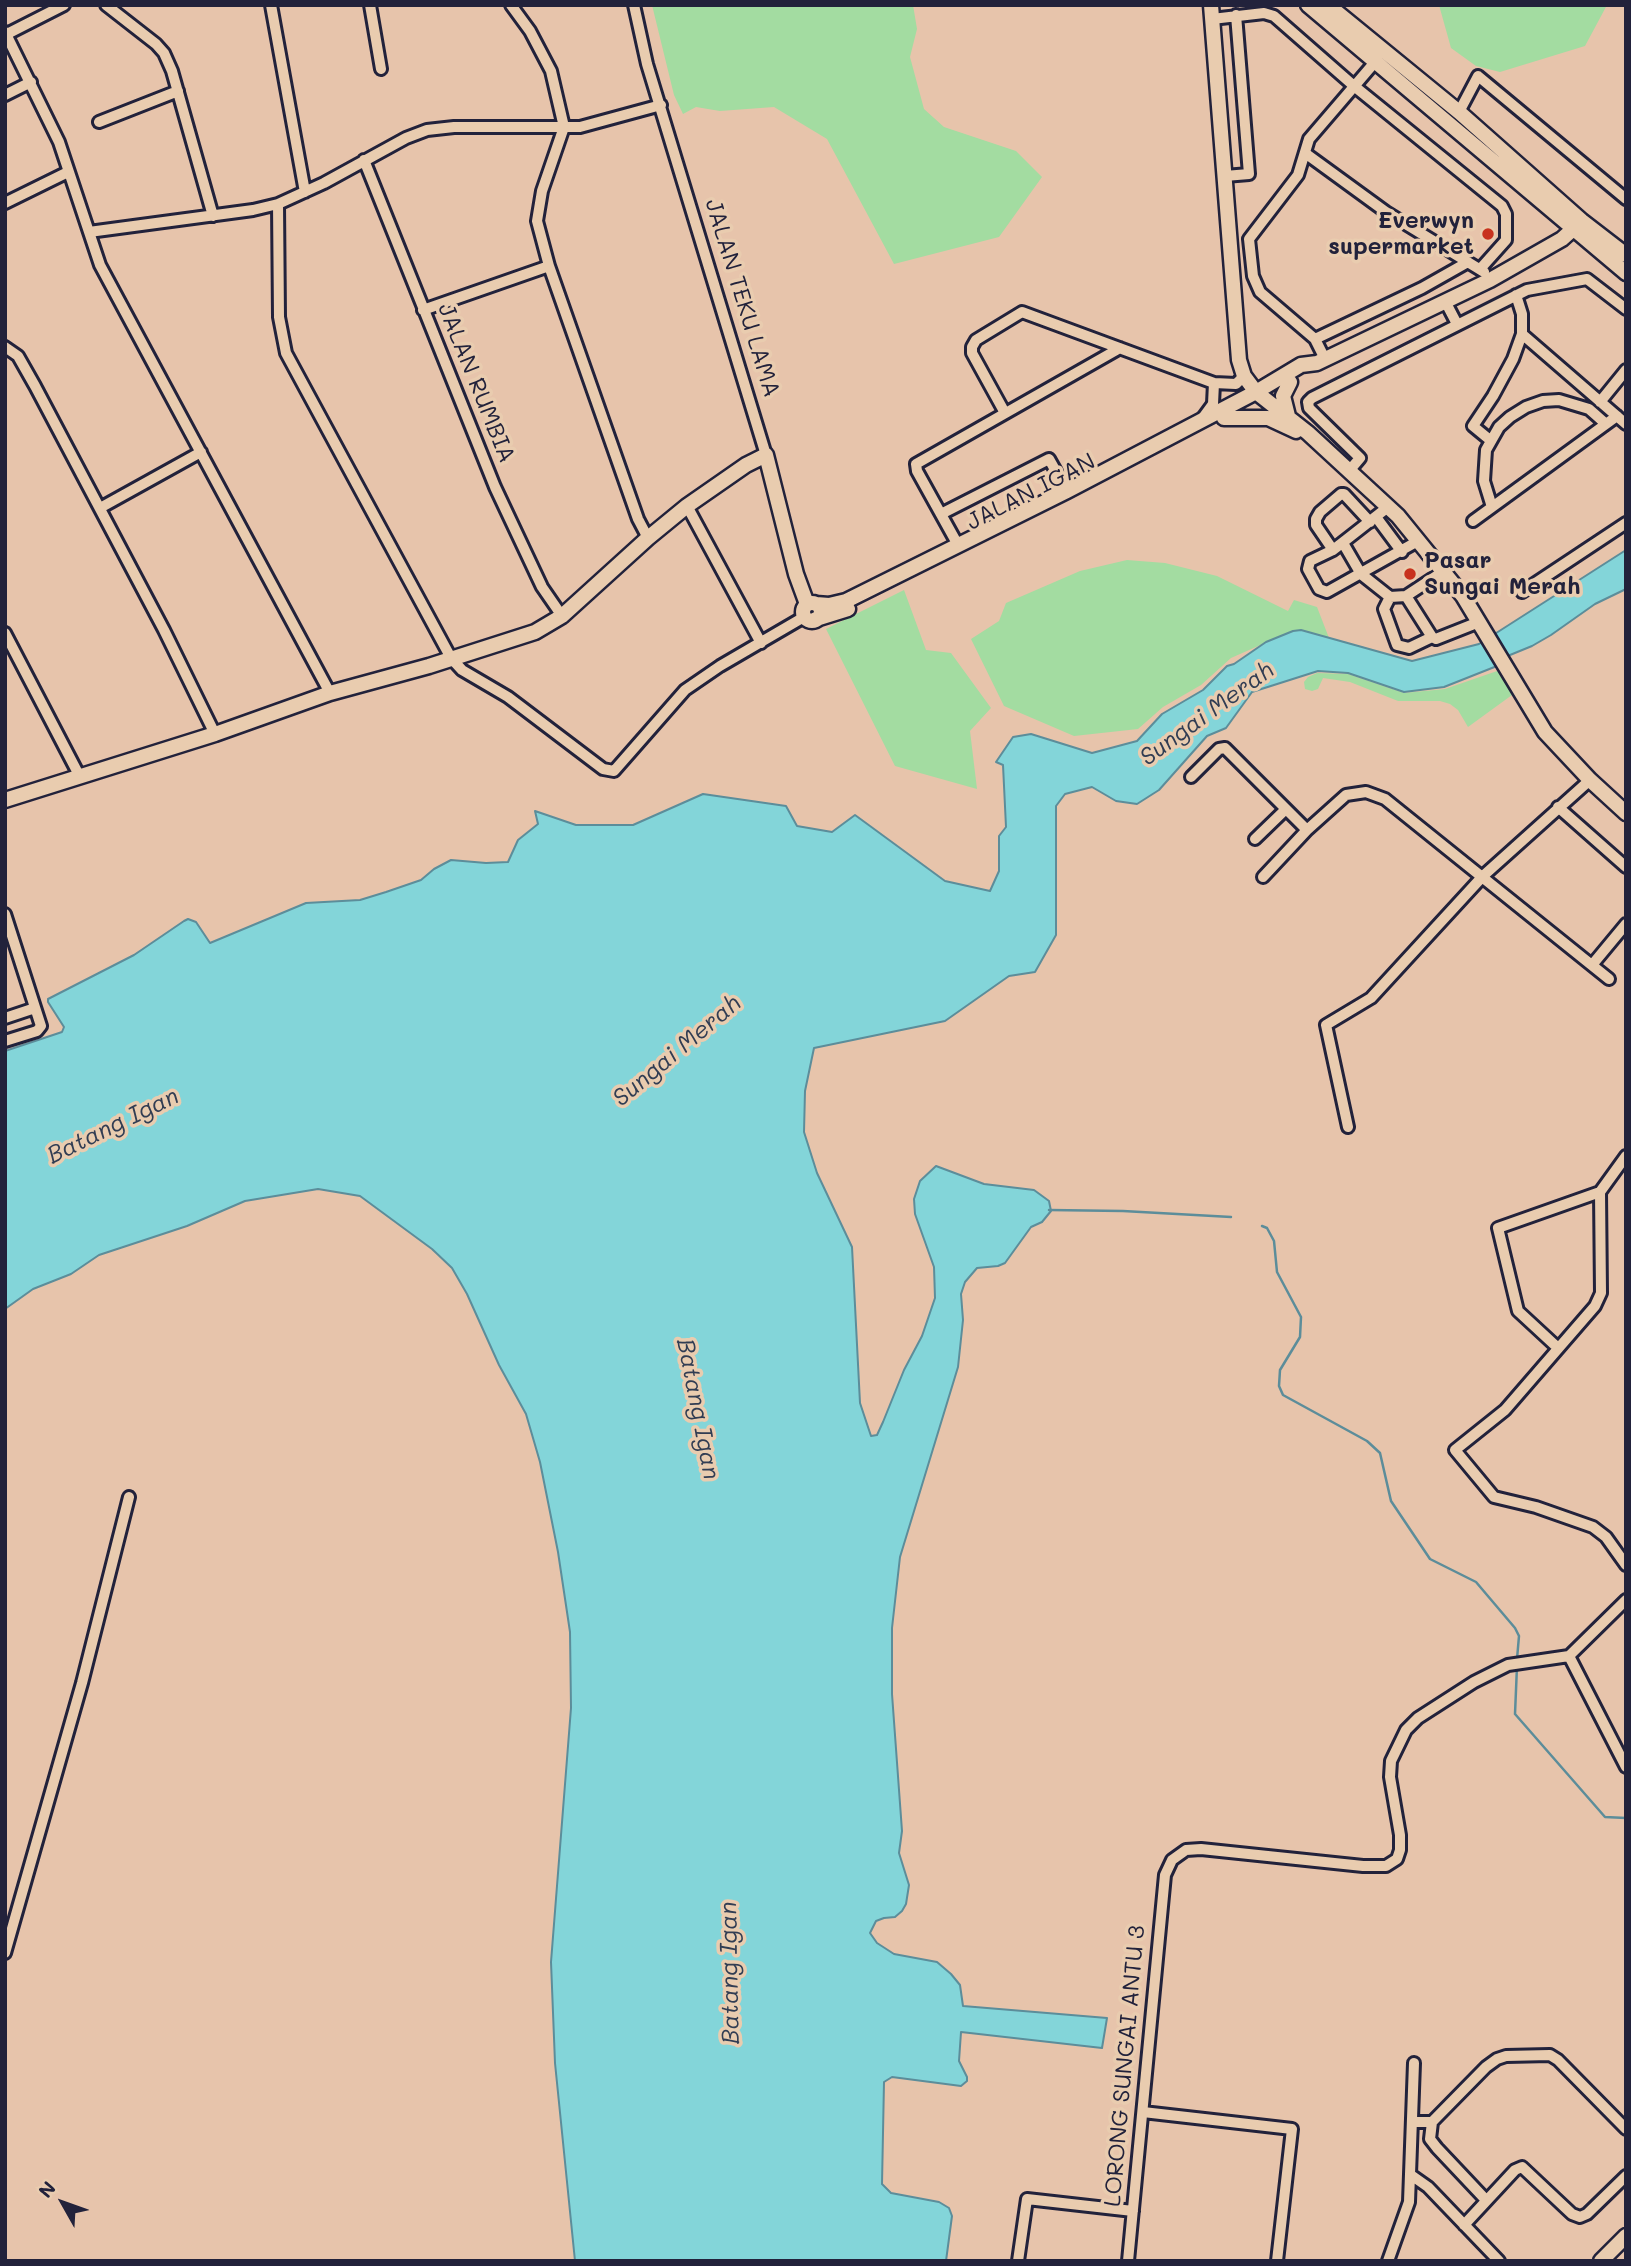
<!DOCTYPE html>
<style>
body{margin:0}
#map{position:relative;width:1631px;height:2266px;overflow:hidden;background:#e7c4ab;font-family:Mali,sans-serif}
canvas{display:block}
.frame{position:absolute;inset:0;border:7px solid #22223b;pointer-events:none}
.north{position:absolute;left:28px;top:2168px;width:70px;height:70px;-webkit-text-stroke:5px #e9ccaf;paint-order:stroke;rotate:310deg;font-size:19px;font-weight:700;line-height:28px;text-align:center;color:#22223b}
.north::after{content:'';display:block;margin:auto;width:24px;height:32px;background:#22223b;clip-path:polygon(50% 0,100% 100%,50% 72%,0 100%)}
</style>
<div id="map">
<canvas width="1631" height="2266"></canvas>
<div class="frame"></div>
<div class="north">N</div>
</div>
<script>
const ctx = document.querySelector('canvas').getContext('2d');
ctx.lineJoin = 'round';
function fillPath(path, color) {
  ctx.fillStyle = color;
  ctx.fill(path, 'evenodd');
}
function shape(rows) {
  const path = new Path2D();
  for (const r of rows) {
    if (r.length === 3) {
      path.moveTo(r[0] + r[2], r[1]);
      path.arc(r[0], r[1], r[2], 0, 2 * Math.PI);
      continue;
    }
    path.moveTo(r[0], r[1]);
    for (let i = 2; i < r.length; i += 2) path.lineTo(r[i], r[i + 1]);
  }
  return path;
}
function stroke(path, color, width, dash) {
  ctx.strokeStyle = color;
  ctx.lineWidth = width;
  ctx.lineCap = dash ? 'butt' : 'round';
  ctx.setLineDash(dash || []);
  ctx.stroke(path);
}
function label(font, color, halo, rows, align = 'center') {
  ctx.font = font + ' Mali,sans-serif';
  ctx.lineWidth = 7;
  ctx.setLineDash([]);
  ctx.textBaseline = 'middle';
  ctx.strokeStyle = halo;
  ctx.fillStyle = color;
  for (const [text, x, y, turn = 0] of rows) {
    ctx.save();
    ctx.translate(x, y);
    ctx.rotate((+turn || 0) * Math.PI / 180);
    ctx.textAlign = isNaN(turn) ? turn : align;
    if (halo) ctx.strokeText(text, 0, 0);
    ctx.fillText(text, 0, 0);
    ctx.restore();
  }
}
const green = shape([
 [652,5,913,5,917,29,910,57,924,109,944,127,1016,151,1042,177,999,237,894,264,827,139,774,107,720,111,696,107,683,114,674,95],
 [1439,5,1607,5,1585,46,1500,72,1476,66,1451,48],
 [1127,560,1165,563,1217,576,1288,611,1294,600,1317,607,1329,638,1301,630,1292,631,1231,658,1201,685,1163,707,1138,729,1074,736,1004,706,971,639,999,621,1006,603,1080,571],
 [904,590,926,650,951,653,991,708,970,731,977,789,895,766,826,629],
 [1500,670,1512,695,1468,727,1458,710,1450,704,1440,701,1398,701,1350,682,1323,678,1318,689,1312,691,1305,689,1304,682,1308,677,1317,673,1348,674,1404,693,1445,689]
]);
const water = shape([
 [1626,550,1626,589,1595,604,1551,635,1532,646,1510,655,1497,666,1444,687,1404,692,1348,673,1318,671,1252,692,1226,728,1207,736,1159,790,1137,804,1116,801,1092,787,1065,794,1056,806,1056,935,1035,972,1009,976,945,1021,814,1048,805,1091,804,1132,817,1173,852,1247,860,1403,871,1436,877,1435,883,1422,904,1370,922,1336,935,1298,934,1267,915,1214,914,1199,920,1181,936,1166,984,1184,1034,1190,1049,1201,1051,1211,1042,1222,1031,1227,1005,1263,998,1266,977,1268,965,1282,961,1294,963,1320,958,1367,900,1557,892,1628,892,1694,902,1831,899,1853,909,1885,906,1904,902,1911,895,1917,884,1918,876,1921,870,1933,877,1943,894,1954,937,1962,951,1974,960,1985,963,2006,1107,2018,1102,2048,961,2032,959,2061,967,2077,967,2081,961,2086,892,2077,884,2082,882,2184,891,2193,939,2202,949,2208,952,2216,946,2261,575,2261,555,2063,551,1962,571,1708,570,1632,558,1552,540,1462,526,1414,499,1365,467,1294,452,1268,432,1249,360,1196,318,1189,245,1201,187,1226,99,1255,71,1274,33,1289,5,1309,5,1051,62,1032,64,1027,48,1002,48,999,134,955,184,921,188,919,196,922,210,943,306,903,360,900,386,892,421,880,434,869,451,860,486,863,508,862,518,840,538,824,535,811,576,825,633,825,703,794,786,806,797,826,832,832,855,815,945,881,990,891,999,871,999,836,1006,827,1003,765,996,762,1013,737,1031,734,1092,753,1137,741,1162,714,1203,690,1227,666,1234,664,1266,642,1293,631,1301,630,1412,661,1479,644,1626,550]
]);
const stream = shape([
 [1049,1210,1123,1211,1231,1217],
 [1262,1226,1267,1228,1274,1241,1277,1272,1301,1317,1300,1337,1280,1370,1279,1386,1283,1395,1367,1441,1380,1453,1391,1501,1430,1559,1476,1582,1515,1628,1519,1636,1517,1659],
 [1517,1666,1515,1714,1605,1817,1626,1818]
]);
const street = shape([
 [106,5,156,44,164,53,172,71,213,216],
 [271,5,305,192],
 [370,5,381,69],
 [634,5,647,64,766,455],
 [1212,19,1264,13,1274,16,1354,86,1502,206,1506,214,1506,240,1481,268],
 [5,32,59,142,100,265,330,693],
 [7,34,64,5],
 [5,95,31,82],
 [1459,112,1478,76,1626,199],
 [99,122,178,91],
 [1305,153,1386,212,1484,272],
 [364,160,495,487,542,587,562,616],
 [1225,176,1249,174,1236,15],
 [5,203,68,172],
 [278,204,279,317,286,353,451,658,462,670,508,697,603,769,614,771,685,690,720,666,804,617],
 [89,232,253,210,278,204,324,183,406,138,427,130,454,127,564,127,551,71,530,31,511,5],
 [1445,301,1457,324],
 [423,310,549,266],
 [1522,334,1626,424],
 [1315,339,1422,288,1468,262],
 [5,347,18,356,35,386,164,630,215,734],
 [1325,359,1315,339,1260,292,1253,276,1249,239,1298,175,1309,139,1375,62],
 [1600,402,1626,370],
 [1005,413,972,353,972,347,976,340,1022,312,1214,383,1236,384,1244,376],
 [1202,419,1213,404,1214,383],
 [1490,440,1473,426,1493,396,1513,359,1522,334,1522,314,1516,295],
 [1349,471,1360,458,1309,408,1308,402,1312,398,1527,290,1587,279,1626,309],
 [687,506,761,643],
 [1388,507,1333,550,1310,561,1308,569,1319,589,1327,592,1418,541],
 [1492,507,1484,481,1486,450,1499,427,1510,417,1526,407,1543,401,1559,400,1589,409,1606,424],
 [100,508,201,452],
 [941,514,1049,459,1067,491],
 [1376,517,1402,552],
 [1473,521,1617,416],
 [648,538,638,519,549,266,537,221,542,191,564,127,580,127,661,105],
 [1343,543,1361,574,1390,597,1406,596,1444,571],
 [958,545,917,471,916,464,1120,348],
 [1333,550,1316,525,1316,519,1320,512,1341,494,1344,494,1370,522],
 [1522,592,1626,523],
 [1406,596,1432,637,1436,639,1479,622],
 [1390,597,1384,609,1397,645,1409,648,1432,637],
 [5,633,79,775],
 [1191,777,1219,749,1225,748,1307,830],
 [1558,807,1626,867],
 [1255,839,1286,809],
 [1263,877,1307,830,1346,795,1366,792,1385,799,1609,979],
 [5,914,41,1026,37,1031,5,1041],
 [1592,965,1626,924],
 [5,1018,35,1008],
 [1348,1127,1326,1025,1371,998,1483,876,1590,780],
 [1600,1192,1601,1293,1595,1306,1505,1410,1455,1450,1494,1497,1536,1507,1593,1527,1606,1537,1626,1565],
 [1558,1348,1518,1311,1498,1228,1600,1192,1626,1156],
 [1569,1656,1626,1767],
 [5,1953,82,1683,129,1497],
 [1143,2112,1292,2129,1277,2261],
 [1414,2122,1432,2122,1486,2067,1497,2059,1506,2056,1550,2055,1558,2060,1626,2129],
 [1432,2122,1430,2139,1437,2148,1486,2200],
 [1411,2175,1428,2187,1499,2261],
 [1464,2225,1515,2170,1522,2167,1572,2214,1580,2217,1587,2214,1626,2176],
 [1018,2261,1027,2199,1133,2211],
 [1128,2261,1165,1875,1172,1860,1186,1850,1201,1849,1363,1866,1386,1866,1397,1859,1400,1850,1400,1835,1390,1777,1391,1761,1406,1730,1418,1718,1474,1682,1508,1665,1569,1656,1626,1600],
 [1388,2261,1409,2202,1414,2063]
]);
const secondary = shape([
 [1211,5,1239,360,1244,376,1256,392,1308,433,1398,516,1463,596,1545,732,1590,780,1626,813],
 [1308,5,1626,273],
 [1328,5,1459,112,1582,221,1626,255],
 [1288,416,1283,396,1290,382],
 [1224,418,1268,418,1296,431],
 [812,612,9],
 [816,604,829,605,846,601,1067,491,1256,392,1301,365,1317,363,1490,280,1562,239,1582,221],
 [816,619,848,609],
 [5,800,215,734,330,693,429,666,535,632,562,616,648,538,687,506,746,465,766,455,796,574,807,604],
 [1601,2261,1626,2236]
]);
const markers = [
 [1488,234,7,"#c8321e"],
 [1410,574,7,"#c8321e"]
];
const poiNames = [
 ["Everwyn",1474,221],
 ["supermarket",1474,247],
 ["Pasar",1424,561,"left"],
 ["Sungai Merah",1424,587,"left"]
];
const streetNames = [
 ["JALAN TEKU LAMA",742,298,73],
 ["JALAN RUMBIA",476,383,68],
 ["JALAN IGAN",1031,492,-27],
 ["LORONG SUNGAI ANTU 3",1125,2066,-85]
];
const waterNames = [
 ["Sungai Merah",1207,714,-36],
 ["Sungai Merah",677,1051,-40],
 ["Batang Igan",113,1126,-26],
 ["Batang Igan",698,1409,79],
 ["Batang Igan",730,1973,-91]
];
fillPath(green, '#a3dca1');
fillPath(water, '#83d5d9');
stroke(water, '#5c8d9a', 2);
stroke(stream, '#5c8d9a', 2.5);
stroke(street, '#22223b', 16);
stroke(secondary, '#22223b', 19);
stroke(street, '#e9ccaf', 10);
stroke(secondary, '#e9ccaf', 14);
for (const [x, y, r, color] of markers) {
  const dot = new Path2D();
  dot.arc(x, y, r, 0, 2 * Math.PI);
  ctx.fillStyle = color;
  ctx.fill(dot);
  stroke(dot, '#e9ccaf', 2.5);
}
label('bold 23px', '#22223b', '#e9ccaf', poiNames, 'right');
label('23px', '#22223b', '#e9ccaf', streetNames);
label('italic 24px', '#313d53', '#e9ccaf', waterNames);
</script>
